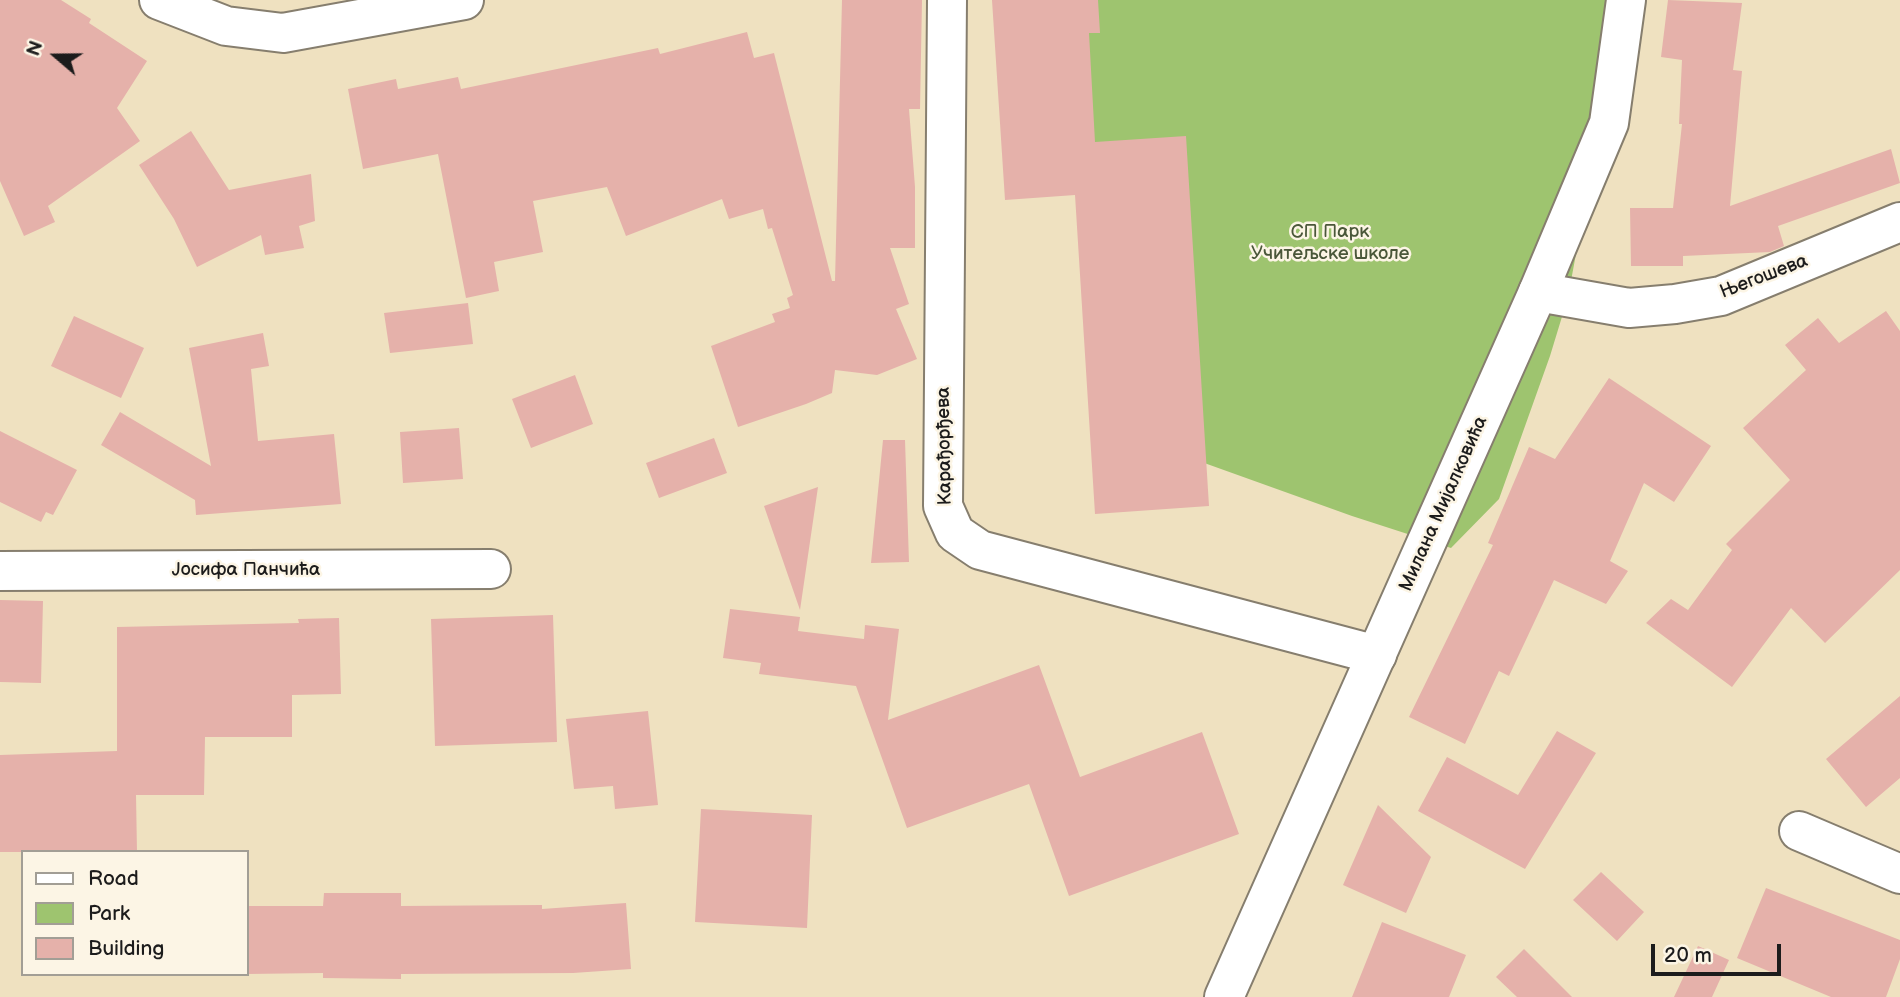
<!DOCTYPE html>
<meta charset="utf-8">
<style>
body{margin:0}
#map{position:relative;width:1900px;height:997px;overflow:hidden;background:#efe1c0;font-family:"Balsamiq Sans",sans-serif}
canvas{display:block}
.legend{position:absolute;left:21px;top:850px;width:228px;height:126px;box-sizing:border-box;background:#fcf5e5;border:2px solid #a29e95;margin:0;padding:9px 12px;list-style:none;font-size:21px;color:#1c1c1c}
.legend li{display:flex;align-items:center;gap:14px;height:35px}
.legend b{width:35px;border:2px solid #a29e95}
.north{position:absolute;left:21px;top:21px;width:70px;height:70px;-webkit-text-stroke:5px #fcf5e5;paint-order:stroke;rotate:290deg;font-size:19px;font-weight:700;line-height:28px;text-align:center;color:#1c1c1c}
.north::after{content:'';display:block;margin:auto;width:24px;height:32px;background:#1c1c1c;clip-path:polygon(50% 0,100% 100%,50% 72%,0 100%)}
.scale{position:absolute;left:1651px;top:944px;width:130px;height:32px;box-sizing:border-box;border:4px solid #1c1c1c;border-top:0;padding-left:9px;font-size:21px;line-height:24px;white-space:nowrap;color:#1c1c1c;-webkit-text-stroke:5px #fcf5e5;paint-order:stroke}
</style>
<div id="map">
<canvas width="1900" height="997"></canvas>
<ul class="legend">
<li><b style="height:9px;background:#fff"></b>Road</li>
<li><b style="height:19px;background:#9ec46f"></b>Park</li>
<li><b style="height:19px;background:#e5b1aa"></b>Building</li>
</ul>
<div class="north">N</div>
<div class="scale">20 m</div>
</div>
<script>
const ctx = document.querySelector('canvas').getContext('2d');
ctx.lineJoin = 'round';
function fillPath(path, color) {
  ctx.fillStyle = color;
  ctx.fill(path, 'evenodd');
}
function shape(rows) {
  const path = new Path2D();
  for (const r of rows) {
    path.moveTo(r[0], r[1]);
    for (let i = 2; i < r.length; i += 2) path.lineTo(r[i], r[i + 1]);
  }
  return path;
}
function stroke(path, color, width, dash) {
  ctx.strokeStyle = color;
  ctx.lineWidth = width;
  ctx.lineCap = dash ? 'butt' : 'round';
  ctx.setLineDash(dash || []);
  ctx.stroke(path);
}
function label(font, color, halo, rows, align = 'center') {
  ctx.font = font + ' "Balsamiq Sans",sans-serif';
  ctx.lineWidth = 5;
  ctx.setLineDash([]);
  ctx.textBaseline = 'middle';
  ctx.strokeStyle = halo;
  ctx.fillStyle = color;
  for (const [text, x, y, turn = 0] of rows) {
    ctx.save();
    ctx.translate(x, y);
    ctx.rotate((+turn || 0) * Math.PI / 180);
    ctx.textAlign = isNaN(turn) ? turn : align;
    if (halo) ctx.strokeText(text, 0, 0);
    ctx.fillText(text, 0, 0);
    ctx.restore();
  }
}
const green = shape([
 [1066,0,1638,0,1578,243,1568,297,1550,356,1499,499,1451,548,1352,516,1143,441]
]);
const building = shape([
 [0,0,61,0,91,19,89,23,147,61,117,108,140,141,48,206,55,222,24,236,0,181],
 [842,0,922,0,920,109,909,109,915,187,915,248,890,248,909,304,896,309,917,359,877,375,835,370,832,393,806,404,738,427,711,346,775,322,772,314,790,308,787,298,793,295,772,228,768,229,763,209,729,219,722,199,626,236,607,187,533,201,543,252,494,262,499,291,466,298,438,154,363,169,348,89,396,79,398,89,458,77,461,89,658,48,660,54,747,32,754,58,774,53,832,281,835,281],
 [992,0,1098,0,1100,33,1089,33,1095,142,1186,136,1209,506,1095,514,1075,195,1005,200],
 [1668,0,1742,3,1733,70,1742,71,1730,206,1891,149,1900,183,1778,226,1784,246,1770,252,1683,256,1683,266,1631,266,1630,208,1673,208,1682,124,1679,124,1682,60,1661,57],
 [191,131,229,190,311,174,315,221,299,226,304,248,265,255,261,235,197,267,174,219,139,165],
 [468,303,473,344,390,353,384,313],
 [1886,311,1900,331,1900,570,1825,643,1791,608,1732,687,1646,623,1671,599,1688,610,1732,550,1726,544,1790,480,1743,428,1806,370,1785,345,1818,318,1839,343],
 [74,316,144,348,121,398,51,366],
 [263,333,269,366,251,369,258,441,334,434,341,504,196,515,195,500,101,445,120,412,211,466,189,348],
 [575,375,593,424,531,448,512,399],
 [1609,378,1711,446,1674,502,1644,483,1610,561,1628,571,1606,604,1554,580,1509,676,1499,671,1465,744,1409,717,1493,545,1488,543,1529,447,1555,459],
 [459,428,463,479,403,483,400,432],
 [0,431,77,470,53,515,46,512,41,522,0,502],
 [714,438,727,473,659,498,646,463],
 [883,440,905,440,909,562,871,563],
 [818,487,800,610,764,506],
 [0,600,43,601,41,683,0,682],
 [730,609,800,617,798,631,864,639,865,625,899,629,888,720,1039,665,1080,777,1202,732,1239,834,1069,896,1029,784,907,828,856,686,759,674,761,663,723,658],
 [553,615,557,742,435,746,431,619],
 [339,618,341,694,292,695,292,737,205,737,204,795,136,795,137,852,0,852,0,755,117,751,117,627,299,623,298,619],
 [1900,696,1900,778,1866,807,1826,759],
 [648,711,658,805,615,809,613,786,574,789,566,719],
 [1557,731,1596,753,1525,869,1418,811,1447,757,1518,795],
 [1378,805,1431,857,1406,913,1343,885],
 [701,809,812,815,807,928,695,922],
 [1601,872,1644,912,1617,941,1573,900],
 [1766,888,1900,940,1900,959,1886,997,1831,997,1737,958],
 [324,893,401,893,401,906,542,905,542,909,626,903,631,969,573,973,401,974,401,979,323,978,323,973,247,974,247,906,323,906],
 [1382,922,1466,955,1449,997,1352,997],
 [1698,946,1729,960,1712,997,1674,997],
 [1524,949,1572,997,1517,997,1496,977]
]);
const street = shape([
 [159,0,226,26,283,33,464,0],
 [947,0,943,506,955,533,980,550,1377,655],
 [1538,292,1629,308,1675,304,1721,296,1900,222],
 [0,571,491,569],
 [1799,831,1900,874]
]);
const secondary = shape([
 [1224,997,1538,292,1609,123,1626,0]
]);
const parkNames = [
 ["СП Парк",1330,232],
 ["Учитељске школе",1330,254]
];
const streetNames = [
 ["Његошева",1764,277,-21],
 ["Карађорђева",945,446,-91],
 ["Милана Мијалковића",1444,504,-66],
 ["Јосифа Панчића",246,570]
];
fillPath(green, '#9ec46f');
fillPath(building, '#e5b1aa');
stroke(street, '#867e6e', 42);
stroke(secondary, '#867e6e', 42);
stroke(street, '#fff', 38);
stroke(secondary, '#fff', 38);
label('19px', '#4a5739', '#fcf5e5', parkNames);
label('19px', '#1c1c1c', '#fcf5e5', streetNames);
</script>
